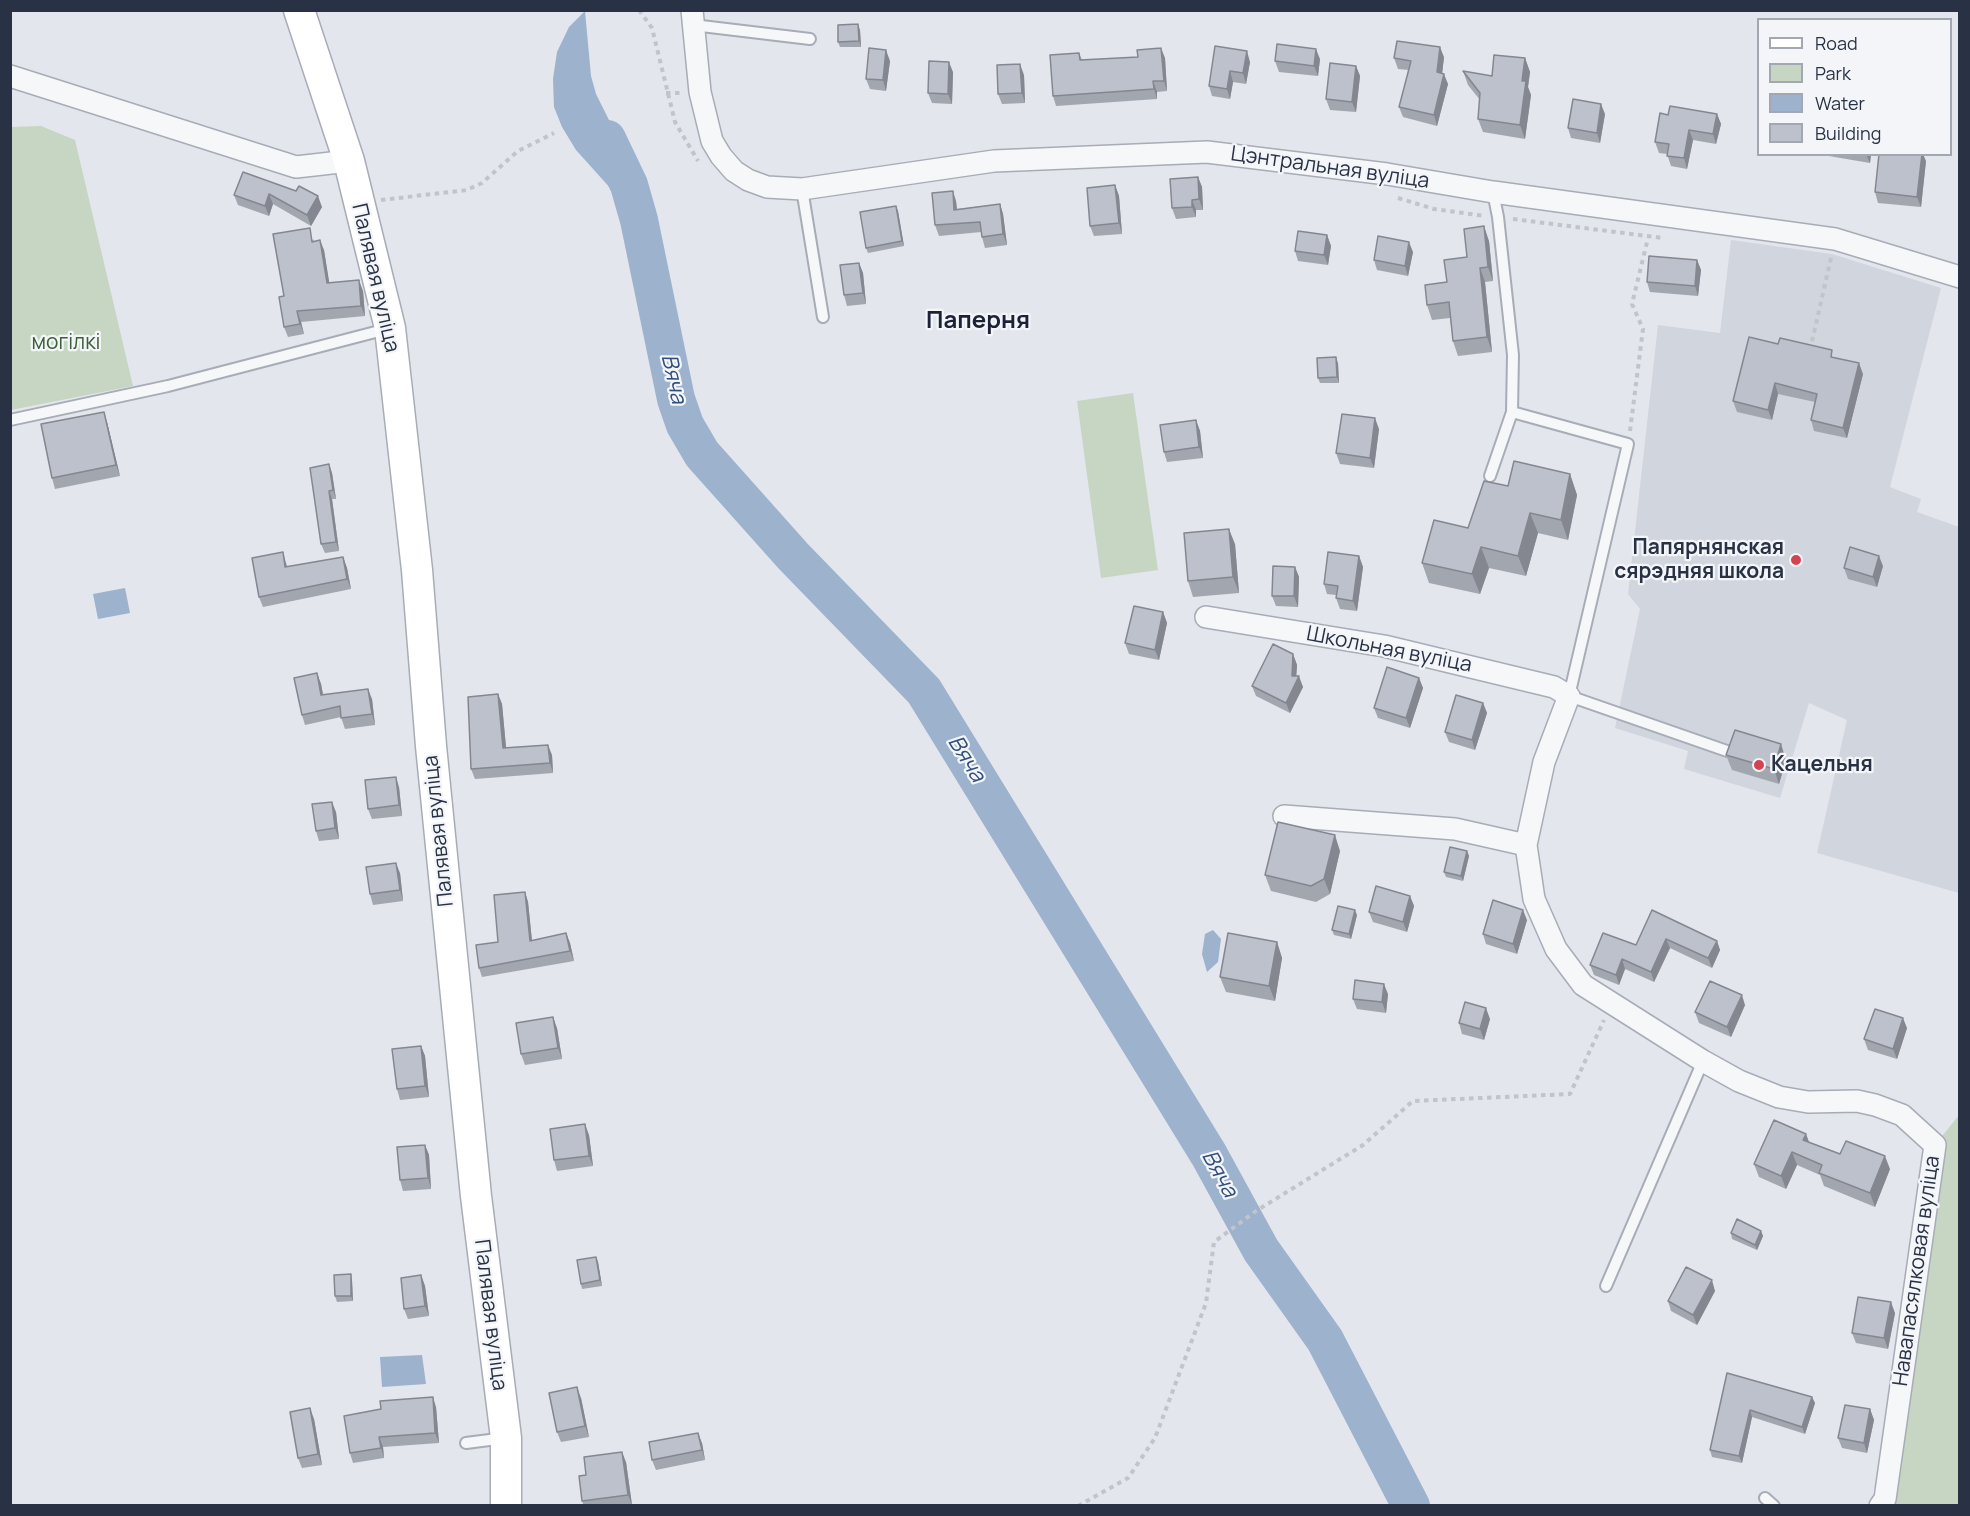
<!DOCTYPE html>
<meta charset="utf-8">
<style>
body{margin:0}
#map{position:relative;width:1970px;height:1516px;overflow:hidden;background:#e3e6ec;font-family:Manrope,sans-serif}
canvas{display:block}
.frame{position:absolute;inset:0;border:12px solid #293245;pointer-events:none}
.legend{position:absolute;left:1757px;top:18px;width:195px;height:138px;box-sizing:border-box;background:#f3f5f9;border:2px solid #a2a7b1;margin:0;padding:8px 10px;list-style:none;font-size:18px;color:#293245}
.legend li{display:flex;align-items:center;gap:12px;height:30px}
.legend b{width:30px;border:2px solid #a2a7b1}
</style>
<div id="map">
<canvas width="1970" height="1516"></canvas>
<div class="frame"></div>
<ul class="legend">
<li><b style="height:8px;background:#fff"></b>Road</li>
<li><b style="height:16px;background:#c7d6c3"></b>Park</li>
<li><b style="height:16px;background:#9cb2cd"></b>Water</li>
<li><b style="height:16px;background:#bcc1cc"></b>Building</li>
</ul>
</div>
<script>
const ctx = document.querySelector('canvas').getContext('2d');
ctx.lineJoin = 'round';
function fillPath(path, color) {
  ctx.fillStyle = color;
  ctx.fill(path, 'evenodd');
}
function shape(rows) {
  const path = new Path2D();
  for (const r of rows) {
    path.moveTo(r[0], r[1]);
    for (let i = 2; i < r.length; i += 2) path.lineTo(r[i], r[i + 1]);
  }
  return path;
}
function stroke(path, color, width, dash) {
  ctx.strokeStyle = color;
  ctx.lineWidth = width;
  ctx.lineCap = dash ? 'butt' : 'round';
  ctx.setLineDash(dash || []);
  ctx.stroke(path);
}
function label(font, color, halo, rows, align = 'center') {
  ctx.font = font + ' Manrope,sans-serif';
  ctx.lineWidth = 4.5;
  ctx.setLineDash([]);
  ctx.textBaseline = 'middle';
  ctx.strokeStyle = halo;
  ctx.fillStyle = color;
  for (const [text, x, y, turn = 0] of rows) {
    ctx.save();
    ctx.translate(x, y);
    ctx.rotate((+turn || 0) * Math.PI / 180);
    ctx.textAlign = isNaN(turn) ? turn : align;
    if (halo) ctx.strokeText(text, 0, 0);
    ctx.fillText(text, 0, 0);
    ctx.restore();
  }
}
const built = shape([
 [1731,240,1832,254,1941,288,1890,487,1921,499,1917,512,1959,527,1959,893,1817,853,1847,720,1809,703,1780,798,1684,769,1688,751,1615,728,1640,609,1628,594,1658,325,1720,333]
]);
const green = shape([
 [41,126,75,140,133,386,11,410,11,127],
 [1133,393,1158,570,1101,578,1077,401],
 [1959,1115,1959,1505,1880,1506,1935,1145]
]);
const water = shape([
 [585,11,591,76,596,94,625,152,629,185,639,220,576,150,562,127,554,107,553,79,557,52,569,27],
 [125,588,130,613,98,619,93,594],
 [1213,930,1221,939,1218,962,1207,972,1202,954,1205,934],
 [422,1355,426,1384,382,1387,380,1357]
]);
const river = shape([
 [607,139,629,185,639,220,676,399,685,425,702,454,793,556,924,691,1209,1155,1261,1250,1325,1340,1411,1506]
]);
const path = shape([
 [639,10,652,28,675,122,698,161],
 [666,93,681,93],
 [1398,198,1434,209,1485,216],
 [381,200,467,190,482,183,518,151,554,133],
 [1513,219,1663,238],
 [1810,350,1831,258],
 [1630,431,1643,329,1632,304,1648,238],
 [1078,1506,1128,1478,1155,1438,1206,1303,1214,1242,1256,1211,1363,1145,1413,1101,1570,1094,1604,1020]
]);
const service = shape([
 [693,25,810,39],
 [802,189,823,317],
 [1512,412,1628,444,1569,696,1727,751],
 [10,420,168,386,387,329],
 [1490,476,1512,412,1513,355,1498,217,1493,192],
 [1606,1286,1703,1061],
 [466,1443,505,1438],
 [1765,1498,1774,1506]
]);
const minor = shape([
 [692,10,700,92,712,141,721,156,734,171,748,180,767,187,802,189,994,161,1207,152,1387,174,1493,192,1835,239,1960,277],
 [10,76,296,167,349,161],
 [1206,617,1384,646,1554,687,1569,696,1544,762,1526,845,1534,899,1556,949,1583,985,1703,1061,1739,1081,1779,1097,1808,1102,1857,1101,1875,1105,1902,1115,1935,1145,1885,1499,1880,1506],
 [1284,816,1455,829,1526,845]
]);
const secondary = shape([
 [299,10,349,161,390,328,417,570,431,746,476,1196,506,1438,506,1506]
]);
const wall = shape([
 [860,30,861,47,840,47,838,42],
 [1215,46,1250,62,1246,84,1233,82,1230,99,1212,96,1209,86],
 [1079,53,1082,60,1165,58,1167,91,1157,92,1157,99,1056,106,1053,96],
 [1444,57,1442,74,1448,84,1437,126,1403,117,1399,107,1409,70,1398,69,1394,58],
 [1525,58,1530,72,1528,87,1531,95,1525,139,1483,132,1478,119,1480,100,1468,85,1463,71,1492,76],
 [1320,59,1318,76,1279,72,1275,61],
 [890,61,886,91,870,89,866,79],
 [1356,66,1360,76,1356,112,1330,110,1326,99],
 [953,72,952,104,932,103,928,93],
 [1024,75,1025,103,1002,104,998,94],
 [1605,114,1600,143,1571,138,1568,128],
 [1717,114,1721,124,1716,144,1693,140,1687,169,1671,166,1667,154,1659,153,1655,142,1668,115],
 [1817,154,1871,154,1870,163],
 [1926,161,1921,207,1878,203,1875,192],
 [1198,177,1202,187,1203,210,1196,210,1196,217,1176,219,1172,208],
 [1115,185,1119,196,1122,234,1094,236,1090,226],
 [296,191,322,207,311,226,273,204,269,216,238,205,234,195],
 [956,201,957,209,1000,204,1003,214,1007,245,985,248,982,237,981,232,939,236,935,225],
 [898,211,904,246,868,253,866,248],
 [1327,235,1331,246,1328,265,1298,261,1295,251],
 [313,239,314,241,324,250,329,283,363,291,365,316,301,322,304,334,288,337,284,327,284,296],
 [1489,241,1493,281,1485,282,1492,352,1458,356,1453,341,1450,318,1432,320,1427,305,1467,257],
 [1413,252,1408,276,1377,270,1374,260],
 [1697,260,1701,270,1698,296,1650,292,1647,282],
 [859,263,863,273,866,304,847,306,844,295],
 [1835,358,1863,374,1847,438,1814,431,1811,420,1815,402,1778,394,1772,420,1737,412,1733,401],
 [1338,363,1339,383,1320,383,1318,378],
 [1196,420,1200,431,1203,458,1167,462,1164,452],
 [107,422,120,476,55,489,52,478],
 [1379,429,1374,468,1340,464,1336,453],
 [329,464,332,473,336,499,332,499,339,551,325,553,321,544],
 [1570,474,1577,495,1568,540,1538,533,1526,576,1489,568,1480,594,1429,583,1422,563,1468,528,1508,486],
 [1235,544,1239,593,1193,597,1188,581],
 [1359,556,1363,567,1357,611,1340,609,1336,598,1336,595,1327,594,1324,584],
 [343,557,347,568,351,589,263,607,259,597,286,563,287,567],
 [1883,566,1877,587,1848,579,1844,568],
 [1295,567,1299,577,1298,607,1276,606,1272,596],
 [1163,612,1167,623,1159,660,1129,654,1125,643],
 [1293,654,1297,665,1296,676,1303,687,1290,713,1256,696,1252,686],
 [317,673,321,684,323,695,372,699,375,725,345,729,341,717,305,725,302,715],
 [1419,678,1423,688,1410,728,1378,718,1374,708],
 [498,694,502,704,506,747,552,755,553,773,475,779,471,769],
 [1483,703,1487,713,1475,750,1449,742,1445,732],
 [1726,755,1786,760,1779,784,1732,770],
 [399,787,402,816,372,819,368,809],
 [336,812,339,839,319,841,316,831],
 [1340,851,1330,894,1316,902,1271,891,1265,875],
 [1467,851,1469,856,1463,881,1446,877,1444,872],
 [400,873,403,901,373,905,370,894],
 [525,892,528,902,532,941,566,933,570,943,574,961,482,977,479,968,498,942],
 [1410,896,1414,906,1407,932,1373,922,1369,912],
 [1652,910,1717,941,1720,950,1712,968,1670,948,1654,982,1625,969,1619,985,1594,975,1590,965,1636,945],
 [1357,915,1351,939,1334,935,1332,930],
 [1527,920,1517,954,1486,944,1483,934],
 [1277,942,1282,958,1275,1001,1226,992,1220,977],
 [1388,994,1386,1013,1357,1009,1353,999],
 [1745,1005,1731,1037,1699,1023,1695,1012],
 [1490,1019,1484,1040,1462,1034,1459,1023],
 [557,1028,562,1059,525,1065,521,1054],
 [1907,1028,1897,1059,1868,1050,1864,1039],
 [421,1046,425,1056,429,1097,400,1100,397,1089],
 [1806,1134,1809,1142,1840,1154,1890,1169,1875,1207,1824,1186,1820,1175,1797,1165,1786,1189,1759,1177,1754,1164],
 [589,1135,593,1166,557,1171,554,1160],
 [425,1145,429,1155,431,1189,403,1191,400,1180],
 [1761,1231,1763,1236,1757,1250,1732,1239,1731,1233],
 [598,1262,602,1286,582,1289,581,1284],
 [421,1275,425,1286,429,1316,408,1319,404,1309],
 [352,1280,353,1301,337,1302,335,1296],
 [1715,1291,1697,1325,1671,1311,1668,1301],
 [1895,1313,1888,1349,1856,1343,1852,1333],
 [1727,1373,1812,1397,1815,1403,1805,1434,1752,1417,1742,1463,1712,1457,1710,1450],
 [581,1398,589,1437,561,1442,557,1432],
 [436,1407,439,1443,383,1447,384,1458,353,1463,350,1453],
 [1870,1409,1874,1420,1867,1453,1842,1448,1838,1438],
 [314,1419,322,1465,302,1468,298,1458],
 [702,1443,705,1460,656,1470,652,1460],
 [626,1462,632,1505,584,1506,582,1501,586,1475]
]);
const shadedWall = shape([
 [858,24,860,30,861,47,859,41],
 [1440,47,1444,57,1441,83,1437,72],
 [1161,48,1165,58,1167,91,1164,81],
 [1316,49,1320,59,1318,76,1314,66],
 [886,50,890,61,886,91,883,80],
 [1247,51,1250,62,1246,84,1243,73],
 [1525,58,1530,72,1528,87,1531,95,1525,139,1520,125,1522,81],
 [949,62,953,72,952,104,948,94],
 [1020,64,1024,75,1025,103,1022,93],
 [1356,66,1360,76,1356,112,1352,102],
 [1230,71,1233,82,1230,99,1227,89],
 [1444,74,1448,84,1437,126,1434,115],
 [1153,81,1157,92,1157,99,1154,89],
 [1601,104,1605,114,1600,143,1597,133],
 [1717,114,1721,124,1716,144,1713,134],
 [1689,130,1693,140,1687,169,1684,158],
 [1866,154,1871,154,1870,163],
 [1922,154,1923,154,1926,161,1921,207,1917,197],
 [1198,177,1202,187,1203,210,1199,199],
 [1115,185,1119,196,1122,234,1119,223],
 [953,191,956,201,958,220,954,210],
 [269,194,273,204,269,216,265,206],
 [318,196,322,207,311,226,307,215],
 [1192,200,1196,210,1196,217,1192,207],
 [1000,204,1003,214,1007,245,1003,234],
 [896,206,898,211,904,246,902,241],
 [1484,226,1489,241,1493,281,1488,267],
 [1327,235,1331,246,1328,265,1324,255],
 [320,240,324,250,331,293,327,283],
 [1409,242,1413,252,1408,276,1405,266],
 [1697,260,1701,270,1698,296,1695,286],
 [859,263,863,273,866,304,863,293],
 [1480,268,1485,282,1492,352,1487,337],
 [359,280,363,291,365,316,361,306],
 [297,311,301,322,304,334,300,324],
 [1336,357,1338,363,1339,383,1337,377],
 [1859,363,1863,374,1847,438,1843,428],
 [1775,383,1778,394,1772,420,1768,410],
 [104,412,107,422,120,476,116,465],
 [1375,418,1379,429,1374,468,1370,458],
 [1196,420,1200,431,1203,458,1199,447],
 [329,464,332,473,336,499,333,490],
 [1570,474,1577,495,1568,540,1561,520],
 [329,491,332,499,339,551,336,542],
 [1530,513,1538,533,1526,576,1518,556],
 [1229,529,1235,544,1239,593,1233,577],
 [1481,547,1489,568,1480,594,1472,574],
 [283,552,286,563,289,578,285,567],
 [1359,556,1363,567,1357,611,1353,601],
 [1879,556,1883,566,1877,587,1873,577],
 [343,557,347,568,351,589,347,579],
 [1295,567,1299,577,1298,607,1294,596],
 [1163,612,1167,623,1159,660,1155,650],
 [1293,654,1297,665,1296,682,1299,676,1303,687,1290,713,1286,703,1292,676],
 [317,673,321,684,325,705,321,695],
 [1419,678,1423,688,1410,728,1406,718],
 [368,689,372,699,375,725,372,714],
 [498,694,502,704,507,758,503,748],
 [1483,703,1487,713,1475,750,1472,740],
 [1781,744,1786,760,1779,784,1774,769],
 [548,745,552,755,553,773,550,763],
 [396,777,399,787,402,816,399,805],
 [332,802,336,812,339,839,335,828],
 [1335,835,1340,851,1330,894,1324,879],
 [1467,851,1469,856,1463,881,1461,876],
 [396,863,400,873,403,901,400,890],
 [525,892,528,902,533,951,530,941],
 [1410,896,1414,906,1407,932,1403,922],
 [1355,910,1357,915,1351,939,1349,934],
 [1523,910,1527,920,1517,954,1513,944],
 [566,933,570,943,574,961,570,951],
 [1666,939,1670,948,1654,982,1651,972],
 [1717,941,1720,950,1712,968,1708,958],
 [1277,942,1282,958,1275,1001,1269,986],
 [1622,959,1625,969,1619,985,1616,975],
 [1384,984,1388,994,1386,1013,1382,1002],
 [1742,995,1745,1005,1731,1037,1727,1027],
 [1486,1008,1490,1019,1484,1040,1480,1029],
 [553,1017,557,1028,562,1059,558,1048],
 [1903,1018,1907,1028,1897,1059,1893,1049],
 [421,1046,425,1056,429,1097,425,1086],
 [585,1124,589,1135,593,1166,589,1156],
 [1806,1134,1811,1148,1803,1140],
 [425,1145,429,1155,431,1189,428,1178],
 [1792,1152,1797,1165,1786,1189,1781,1176],
 [1885,1156,1890,1169,1875,1207,1870,1193],
 [1761,1231,1763,1236,1757,1250,1755,1245],
 [596,1257,598,1262,602,1286,600,1280],
 [351,1274,352,1280,353,1301,351,1296],
 [421,1275,425,1286,429,1316,425,1306],
 [1712,1280,1715,1291,1697,1325,1693,1315],
 [1891,1302,1895,1313,1888,1349,1884,1338],
 [577,1387,581,1398,589,1437,585,1426],
 [433,1397,436,1407,439,1443,435,1433],
 [1812,1397,1815,1403,1805,1434,1802,1427],
 [310,1408,314,1419,322,1465,318,1454],
 [1870,1409,1874,1420,1867,1453,1864,1443],
 [1750,1410,1752,1417,1742,1463,1739,1456],
 [698,1433,702,1443,705,1460,702,1450],
 [379,1437,383,1447,384,1458,381,1448],
 [622,1452,626,1462,632,1505,628,1495]
]);
const building = shape([
 [858,24,859,41,838,42,838,25,858,24],
 [1397,41,1440,47,1437,72,1444,74,1434,115,1399,107,1411,61,1394,58,1397,41],
 [1277,44,1316,49,1314,66,1275,61,1277,44],
 [1215,46,1247,51,1243,73,1230,71,1227,89,1209,86,1215,46],
 [869,48,886,50,883,80,866,79,869,48],
 [1161,48,1164,81,1153,81,1154,89,1053,96,1050,55,1079,53,1080,60,1138,57,1137,50,1161,48],
 [1494,55,1525,58,1522,81,1526,81,1520,125,1478,119,1480,93,1463,71,1492,76,1494,55],
 [929,61,949,62,948,94,928,93,929,61],
 [1330,63,1356,66,1352,102,1326,99,1330,63],
 [1020,64,1022,93,998,94,997,65,1020,64],
 [1573,99,1601,104,1597,133,1568,128,1573,99],
 [1670,106,1717,114,1713,134,1689,130,1684,158,1667,156,1669,144,1655,142,1660,113,1668,115,1670,106],
 [1879,154,1922,154,1917,197,1875,192,1879,154],
 [243,172,296,191,299,186,318,196,307,215,269,194,265,206,234,195,243,172],
 [1198,177,1199,199,1192,200,1192,207,1172,208,1170,179,1198,177],
 [1115,185,1119,223,1090,226,1087,188,1115,185],
 [953,191,954,210,1000,204,1003,234,982,237,980,222,935,225,932,193,953,191],
 [896,206,902,241,866,248,860,212,896,206],
 [1484,226,1488,267,1480,268,1487,337,1453,341,1449,302,1427,305,1425,285,1447,282,1444,260,1467,257,1464,229,1484,226],
 [310,228,312,242,320,240,327,283,359,280,361,306,297,311,300,324,284,327,279,297,284,296,273,234,310,228],
 [1298,231,1327,235,1324,255,1295,251,1298,231],
 [1378,236,1409,242,1405,266,1374,260,1378,236],
 [1649,256,1697,260,1695,286,1647,282,1649,256],
 [859,263,863,293,844,295,840,265,859,263],
 [1749,337,1778,344,1780,338,1832,350,1831,357,1859,363,1843,428,1811,420,1817,394,1775,383,1768,410,1733,401,1749,337],
 [1336,357,1337,377,1318,378,1317,358,1336,357],
 [104,412,116,465,52,478,41,424,104,412],
 [1342,414,1375,418,1370,458,1336,453,1342,414],
 [1196,420,1199,447,1164,452,1160,425,1196,420],
 [1514,461,1570,474,1561,520,1530,513,1518,556,1481,547,1472,574,1422,563,1434,520,1468,528,1484,481,1508,486,1514,461],
 [329,464,333,490,329,491,336,542,321,544,310,468,329,464],
 [1229,529,1233,577,1188,581,1184,533,1229,529],
 [1850,547,1879,556,1873,577,1844,568,1850,547],
 [283,552,285,567,343,557,347,579,259,597,252,558,283,552],
 [1328,552,1359,556,1353,601,1336,598,1338,586,1324,584,1328,552],
 [1273,566,1295,567,1294,596,1272,596,1273,566],
 [1134,606,1163,612,1155,650,1125,643,1134,606],
 [1273,644,1293,654,1292,676,1299,676,1286,703,1252,686,1273,644],
 [1387,667,1419,678,1406,718,1374,708,1387,667],
 [317,673,321,695,368,689,372,714,341,718,340,706,302,715,294,678,317,673],
 [498,694,503,748,548,745,550,763,471,769,468,697,498,694],
 [1456,695,1483,703,1472,740,1445,732,1456,695],
 [1735,730,1781,744,1774,769,1726,755,1735,730],
 [396,777,399,805,368,809,365,780,396,777],
 [332,802,335,828,316,831,312,804,332,802],
 [1278,822,1335,835,1324,879,1311,886,1265,875,1278,822],
 [1450,847,1467,851,1461,876,1444,872,1450,847],
 [396,863,400,890,370,894,366,867,396,863],
 [1376,886,1410,896,1403,922,1369,912,1376,886],
 [525,892,530,941,566,933,570,951,479,968,476,945,498,942,494,895,525,892],
 [1493,900,1523,910,1513,944,1483,934,1493,900],
 [1338,906,1355,910,1349,934,1332,930,1338,906],
 [1652,910,1717,941,1708,958,1666,939,1651,972,1622,959,1616,975,1590,965,1603,933,1636,945,1652,910],
 [1228,933,1277,942,1269,986,1220,977,1228,933],
 [1355,980,1384,984,1382,1002,1353,999,1355,980],
 [1710,981,1742,995,1727,1027,1695,1012,1710,981],
 [1465,1002,1486,1008,1480,1029,1459,1023,1465,1002],
 [1875,1009,1903,1018,1893,1049,1864,1039,1875,1009],
 [553,1017,558,1048,521,1054,516,1023,553,1017],
 [421,1046,425,1086,397,1089,392,1049,421,1046],
 [1774,1120,1806,1134,1803,1140,1840,1154,1846,1141,1885,1156,1870,1193,1819,1173,1822,1165,1792,1152,1781,1176,1754,1164,1774,1120],
 [585,1124,589,1156,554,1160,550,1129,585,1124],
 [425,1145,428,1178,400,1180,397,1147,425,1145],
 [1737,1219,1761,1231,1755,1245,1731,1233,1737,1219],
 [596,1257,600,1280,581,1284,577,1260,596,1257],
 [1686,1267,1712,1280,1693,1315,1668,1301,1686,1267],
 [351,1274,351,1296,335,1296,334,1275,351,1274],
 [421,1275,425,1306,404,1309,401,1278,421,1275],
 [1858,1297,1891,1302,1884,1338,1852,1333,1858,1297],
 [1727,1373,1812,1397,1802,1427,1750,1410,1739,1456,1710,1450,1727,1373],
 [577,1387,585,1426,557,1432,549,1393,577,1387],
 [433,1397,435,1433,379,1437,381,1448,350,1453,344,1416,381,1409,380,1401,433,1397],
 [1845,1405,1870,1409,1864,1443,1838,1438,1845,1405],
 [310,1408,318,1454,298,1458,290,1412,310,1408],
 [698,1433,702,1450,652,1460,649,1442,698,1433],
 [622,1452,628,1495,582,1501,579,1476,586,1475,584,1457,622,1452]
]);
const markers = [
 [1796,560,6,"#d54352"],
 [1759,765,6,"#d54352"]
];
const streetNames = [
 ["Цэнтральная вуліца",1330,168,8],
 ["Палявая вуліца",375,278,77],
 ["Школьная вуліца",1389,650,11],
 ["Палявая вуліца",439,831,-96],
 ["Навапасялковая вуліца",1917,1271,-82],
 ["Палявая вуліца",490,1315,83]
];
const parkNames = [
 ["могілкі",66,343]
];
const poiNames = [
 ["Папярнянская",1784,548],
 ["сярэдняя школа",1784,572],
 ["Кацельня",1771,765,"left"]
];
const waterNames = [
 ["Вяча",673,379,77],
 ["Вяча",966,759,58],
 ["Вяча",1219,1174,61]
];
const quarterNames = [
 ["Паперня",978,321]
];
fillPath(built, '#d1d5de');
fillPath(green, '#c7d6c3');
fillPath(water, '#9cb2cd');
stroke(river, '#9cb2cd', 38);
stroke(service, '#a7acb7', 14);
stroke(minor, '#a7acb7', 24);
stroke(secondary, '#a7acb7', 33);
stroke(path, '#c1c4ca', 4, [4.5, 4.5]);
stroke(service, '#f6f7f9', 10);
stroke(minor, '#f6f7f9', 21);
stroke(secondary, '#fff', 30);
fillPath(wall, '#a2a6af');
fillPath(shadedWall, '#84878f');
fillPath(building, '#bcc1cc');
stroke(building, '#84878f', 1.5);
for (const [x, y, r, color] of markers) {
  const dot = new Path2D();
  dot.arc(x, y, r, 0, 2 * Math.PI);
  ctx.fillStyle = color;
  ctx.fill(dot);
  stroke(dot, '#f3f5f9', 2);
}
label('21px', '#293245', '#f3f5f9', streetNames);
label('21px', '#3c6136', '#f3f5f9', parkNames);
label('bold 21px', '#293245', '#f3f5f9', poiNames, 'right');
label('italic 22px', '#314f7b', '#f3f5f9', waterNames);
label('bold 24px', '#1c2336', '#f3f5f9', quarterNames);
</script>
